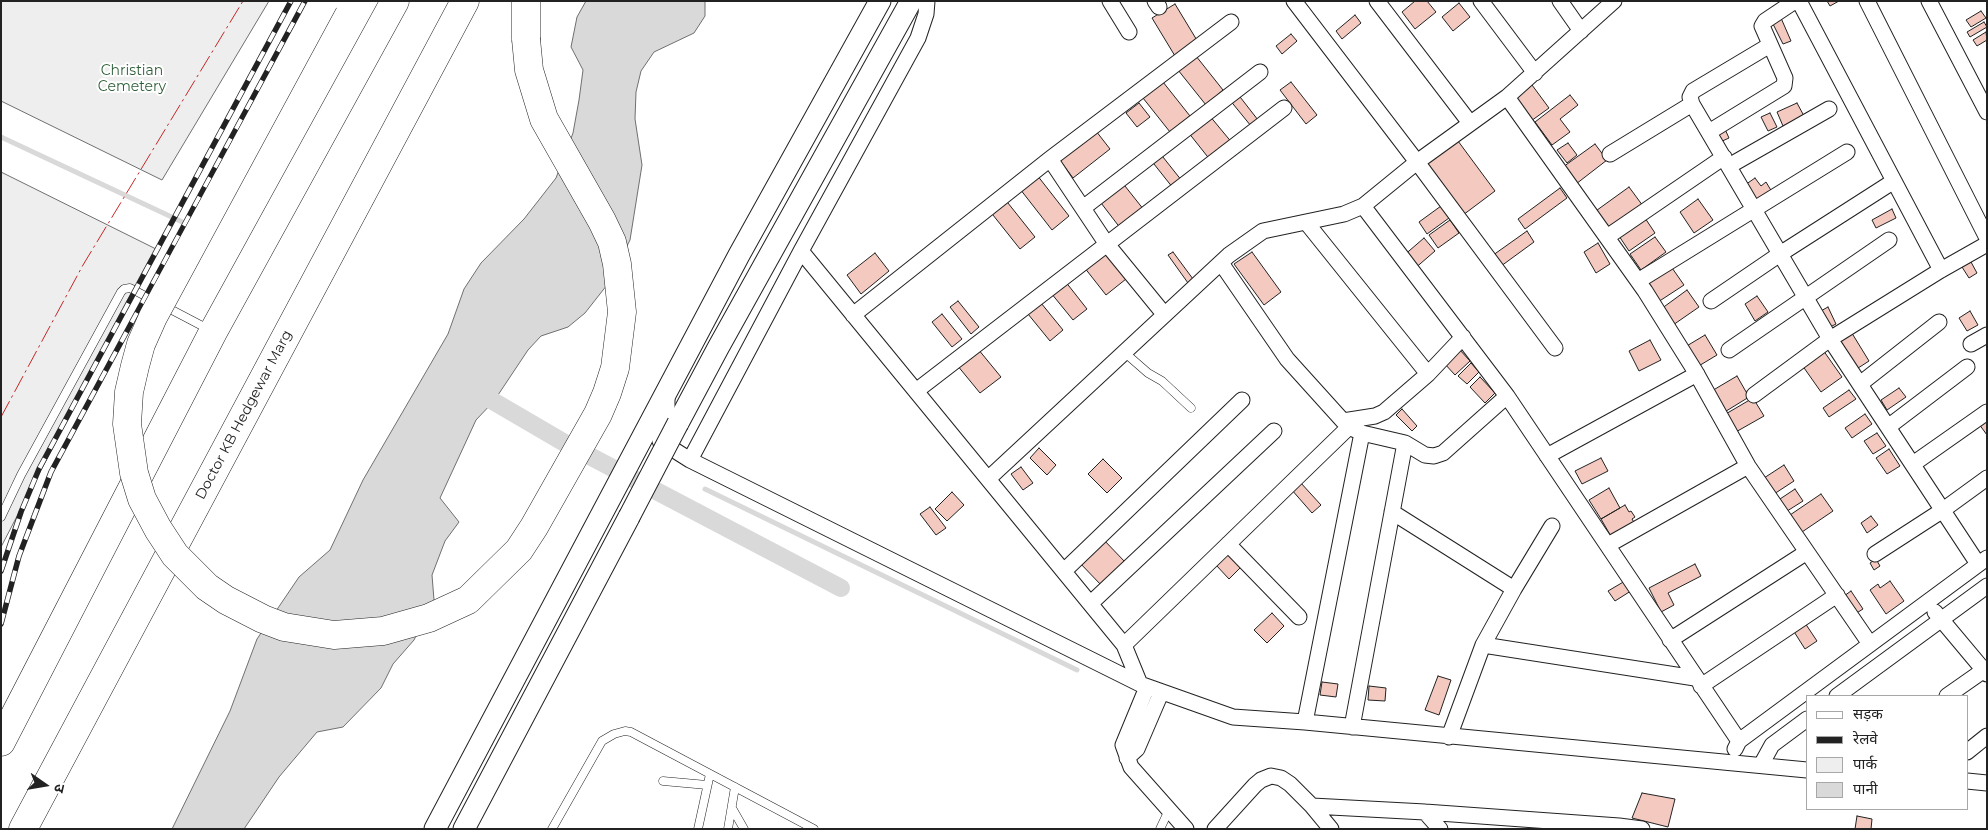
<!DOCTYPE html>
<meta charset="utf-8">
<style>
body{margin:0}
#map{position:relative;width:1988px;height:830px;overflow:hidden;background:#fff;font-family:Montserrat,"Noto Sans Devanagari",sans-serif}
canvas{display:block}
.frame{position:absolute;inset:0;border:2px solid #222;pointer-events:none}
.legend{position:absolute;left:1806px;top:695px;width:162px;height:115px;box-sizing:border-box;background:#fff;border:1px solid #a7a7a7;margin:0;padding:6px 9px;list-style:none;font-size:15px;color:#222}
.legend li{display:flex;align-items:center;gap:10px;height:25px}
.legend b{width:25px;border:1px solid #a7a7a7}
.north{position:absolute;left:20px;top:760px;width:50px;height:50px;-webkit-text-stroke:4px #fff;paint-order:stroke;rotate:103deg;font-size:14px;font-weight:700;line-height:20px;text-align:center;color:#222}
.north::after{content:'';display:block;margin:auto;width:18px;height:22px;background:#222;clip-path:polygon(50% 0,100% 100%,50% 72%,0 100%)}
</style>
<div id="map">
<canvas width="1988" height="830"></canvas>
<div class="frame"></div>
<ul class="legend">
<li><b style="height:6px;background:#fff"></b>सड़क</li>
<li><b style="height:6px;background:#222"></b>रेलवे</li>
<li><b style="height:14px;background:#eee"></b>पार्क</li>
<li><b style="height:14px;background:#d9d9d9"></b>पानी</li>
</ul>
<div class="north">उ</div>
</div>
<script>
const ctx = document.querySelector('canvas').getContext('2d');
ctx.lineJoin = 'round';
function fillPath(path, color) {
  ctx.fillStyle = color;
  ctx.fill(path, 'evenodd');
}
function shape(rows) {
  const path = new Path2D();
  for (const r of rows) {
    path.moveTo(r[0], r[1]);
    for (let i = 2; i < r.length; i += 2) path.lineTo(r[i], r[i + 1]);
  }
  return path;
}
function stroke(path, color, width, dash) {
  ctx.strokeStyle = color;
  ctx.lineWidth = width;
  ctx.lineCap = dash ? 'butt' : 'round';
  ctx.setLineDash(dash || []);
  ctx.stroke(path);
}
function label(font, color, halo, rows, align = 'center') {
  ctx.font = font + ' Montserrat,sans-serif';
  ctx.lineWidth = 4;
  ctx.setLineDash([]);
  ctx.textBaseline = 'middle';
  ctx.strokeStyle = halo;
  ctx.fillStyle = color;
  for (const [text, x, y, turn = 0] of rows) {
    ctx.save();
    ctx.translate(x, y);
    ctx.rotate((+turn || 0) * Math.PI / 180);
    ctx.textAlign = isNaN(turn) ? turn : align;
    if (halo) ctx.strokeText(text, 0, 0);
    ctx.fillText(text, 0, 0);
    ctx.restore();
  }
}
const green = shape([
 [1,1,269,1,162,180,1,101,1,1],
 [1,172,156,249,1,547,1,172]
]);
const water = shape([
 [586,1,705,1,705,16,694,33,654,52,641,71,636,92,635,119,642,165,630,240,607,285,585,313,568,327,541,336,528,350,494,401,476,420,440,498,459,522,445,541,432,575,434,600,414,640,393,664,381,688,343,727,317,732,279,777,244,829,172,829,230,711,257,639,299,577,330,550,363,480,448,334,464,289,481,263,524,219,556,178,573,133,579,100,583,70,571,47,577,17,586,1]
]);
const stream = shape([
 [1,137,193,227],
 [705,489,1077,670]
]);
const canal = shape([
 [474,390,563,442,841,588]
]);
const building = shape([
 [1415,1,1427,1,1436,12,1415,29,1402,12,1415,1],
 [1827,1,1839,1,1830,6,1827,1],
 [1459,3,1470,17,1453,31,1442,17,1459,3],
 [1175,4,1198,42,1175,56,1152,18,1175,4],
 [1981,11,1986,18,1971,27,1966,20,1981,11],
 [1355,15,1361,23,1342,39,1336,31,1355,15],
 [1781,18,1791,41,1783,44,1772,22,1781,18],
 [1984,22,1987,27,1970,37,1967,32,1984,22],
 [1986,32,1987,40,1977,46,1973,40,1986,32],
 [1291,34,1297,41,1282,54,1276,46,1291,34],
 [1196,56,1223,90,1206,105,1178,70,1196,56],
 [1163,82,1190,116,1170,132,1143,98,1163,82],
 [1291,82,1317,115,1306,124,1280,90,1291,82],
 [1532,85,1549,108,1531,121,1515,99,1532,85],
 [1237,93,1258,120,1251,126,1229,99,1237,93],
 [1570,95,1578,105,1560,119,1570,132,1552,145,1535,122,1570,95],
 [1139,103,1150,117,1137,127,1126,113,1139,103],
 [1797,103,1804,116,1783,126,1777,112,1797,103],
 [1770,113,1777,127,1768,131,1761,117,1770,113],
 [1209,115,1233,144,1211,161,1188,132,1209,115],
 [1724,127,1729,138,1718,143,1713,132,1724,127],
 [1096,131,1110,149,1073,178,1059,159,1096,131],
 [1458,141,1495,191,1463,215,1426,165,1458,141],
 [1568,143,1577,155,1567,163,1557,150,1568,143],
 [1595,144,1607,160,1576,184,1563,167,1595,144],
 [1159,152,1182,181,1173,188,1150,159,1159,152],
 [1037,175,1069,216,1052,230,1020,189,1037,175],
 [1755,178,1761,186,1766,182,1772,192,1757,203,1745,185,1755,178],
 [1121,181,1144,210,1121,229,1098,199,1121,181],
 [1629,187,1643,206,1608,232,1593,213,1629,187],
 [1560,188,1567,198,1525,229,1518,219,1560,188],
 [1004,198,1035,237,1020,249,989,210,1004,198],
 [1698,199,1713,220,1694,233,1680,212,1698,199],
 [1441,206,1449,218,1427,234,1419,222,1441,206],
 [1892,209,1896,218,1876,228,1872,220,1892,209],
 [1643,215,1655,233,1629,251,1617,233,1643,215],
 [1450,220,1459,233,1438,248,1429,235,1450,220],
 [1527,231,1534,242,1497,269,1489,258,1527,231],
 [1655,237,1666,252,1641,270,1630,254,1655,237],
 [1424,238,1435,251,1413,270,1402,257,1424,238],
 [1598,243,1610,264,1596,273,1584,252,1598,243],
 [1103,251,1126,279,1106,295,1084,267,1103,251],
 [1173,252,1193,279,1188,283,1168,255,1173,252],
 [1252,252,1281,292,1264,305,1234,264,1252,252],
 [875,253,889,271,861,294,847,275,875,253],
 [1971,262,1977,273,1969,278,1962,267,1971,262],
 [1670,265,1684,285,1658,302,1645,283,1670,265],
 [1065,281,1087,309,1073,320,1051,293,1065,281],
 [1687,290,1699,307,1673,325,1661,309,1687,290],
 [1757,296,1768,312,1755,321,1745,304,1757,296],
 [958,301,979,327,971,334,950,307,958,301],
 [1041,303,1063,330,1050,341,1028,314,1041,303],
 [1828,307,1836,324,1828,328,1819,312,1828,307],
 [1970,311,1978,325,1967,331,1959,318,1970,311],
 [942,314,962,339,952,347,932,322,942,314],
 [1850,330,1869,361,1855,370,1836,339,1850,330],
 [1705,335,1717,355,1697,367,1685,347,1705,335],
 [1650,340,1661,360,1639,371,1629,351,1650,340],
 [978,349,1001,377,980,393,957,365,978,349],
 [1459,349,1470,361,1455,375,1444,363,1459,349],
 [1823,350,1842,377,1821,392,1802,365,1823,350],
 [1471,363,1479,372,1467,384,1458,376,1471,363],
 [1737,376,1749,397,1723,413,1710,392,1737,376],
 [1480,377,1495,393,1485,403,1470,387,1480,377],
 [1899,388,1906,397,1887,410,1881,400,1899,388],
 [1849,390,1856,399,1829,417,1823,408,1849,390],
 [1753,398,1764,416,1734,433,1724,415,1753,398],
 [1402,409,1417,426,1412,431,1396,415,1402,409],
 [1865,414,1872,424,1852,438,1845,428,1865,414],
 [1987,418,1987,435,1979,424,1987,418],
 [1877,433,1886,446,1873,454,1864,441,1877,433],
 [1039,448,1056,465,1047,475,1030,458,1039,448],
 [1889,449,1900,466,1887,474,1876,458,1889,449],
 [1601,458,1608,471,1582,484,1575,471,1601,458],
 [1103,459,1122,478,1107,493,1088,474,1103,459],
 [1784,465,1794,481,1774,494,1764,478,1784,465],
 [1021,467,1033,483,1023,490,1011,474,1021,467],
 [1300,482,1321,505,1312,513,1291,489,1300,482],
 [1609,488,1620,508,1601,519,1589,500,1609,488],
 [1795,489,1803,501,1784,513,1777,501,1795,489],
 [952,492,964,505,947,521,935,509,952,492],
 [1821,494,1833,511,1802,532,1790,515,1821,494],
 [1625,505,1629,512,1631,511,1635,517,1632,519,1635,524,1612,538,1601,519,1625,505],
 [930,507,946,528,936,535,920,514,930,507],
 [1871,516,1878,525,1867,533,1861,523,1871,516],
 [1102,538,1126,563,1102,586,1078,561,1102,538],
 [1229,553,1242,566,1229,579,1216,565,1229,553],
 [1876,559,1880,566,1874,570,1870,563,1876,559],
 [1695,564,1701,576,1668,593,1674,605,1661,612,1649,588,1695,564],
 [1625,581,1634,589,1615,601,1608,591,1625,581],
 [1890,581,1904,601,1886,614,1870,590,1878,584,1880,588,1890,581],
 [1851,591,1863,609,1855,614,1844,596,1851,591],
 [1272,613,1284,626,1267,643,1254,630,1272,613],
 [1803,620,1817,641,1805,649,1791,627,1803,620],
 [1438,676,1451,680,1439,715,1425,710,1438,676],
 [1322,682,1338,684,1336,697,1320,695,1322,682],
 [1369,686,1386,688,1385,701,1368,700,1369,686],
 [1642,793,1675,799,1668,827,1632,818,1642,793],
 [1857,816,1872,819,1871,829,1855,829,1857,816]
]);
const lane = shape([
 [1124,352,1148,373,1162,381,1191,408],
 [1,517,21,475,121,292,124,289,130,288,210,330],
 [663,781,707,785],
 [732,808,744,829],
 [552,829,602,741,614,734,625,731,631,732,814,829],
 [698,829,710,774],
 [728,829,735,787],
 [1160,829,1169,810]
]);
const street = shape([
 [1110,1,1129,32],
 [1155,1,1159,7],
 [1294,1,1417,162,1555,348],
 [1377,1,1470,123],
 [1481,1,1535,73],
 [1560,1,1581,31],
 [1799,1,1941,270],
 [1867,1,1987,238],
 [1929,1,1987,112],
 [1507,97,1645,291,1695,371,1748,466,1870,644],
 [1692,104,1690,97,1693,91,1770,45],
 [1709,132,1784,86,1785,78,1762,26,1765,21,1795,1],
 [1610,154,1692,104,1830,339,1941,270,1987,244],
 [1050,159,1106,243,1164,314],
 [1729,166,1829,109],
 [1363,206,1507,396,1739,741],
 [1083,208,1260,72],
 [1306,222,1428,374],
 [1607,237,1724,157],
 [801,251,1124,645,1140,684],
 [1221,263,1287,359,1343,421,1349,427,1362,433,1405,443,1425,455,1434,456,1443,453,1507,396],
 [1638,281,1847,152],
 [1711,301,1780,254,1894,181],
 [853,315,1050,159,1231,22],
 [1971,344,1987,335],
 [1729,350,1889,240],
 [1860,384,1939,322],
 [916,391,1284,108],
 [1754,395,1830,339,1978,564],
 [667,399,667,411,659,434,660,441,690,460,1140,684,1233,717,1305,722,1807,770],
 [1343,421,1375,416,1384,412,1428,374,1463,337],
 [1888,427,1967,367],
 [1547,456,1697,374],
 [690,460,801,251,918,38,926,14,927,1],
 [1913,464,1987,412],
 [988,479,1229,255,1263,231,1344,214,1363,206,1417,162,1507,97,1614,1],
 [1392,512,1514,589],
 [1228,544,1299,617],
 [1608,545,1748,466],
 [1875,554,1943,510,1987,478],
 [1064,571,1242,400],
 [1091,603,1274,431],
 [1935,612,1987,674],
 [1670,640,1807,552],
 [1124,645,1349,427],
 [1483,645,1695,678],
 [1701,686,1837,595],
 [1147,687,1123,745,1131,767,1186,829],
 [1837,696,1987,586],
 [1947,696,1987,668],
 [1305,722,1362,433],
 [1352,727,1405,443],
 [1449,737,1483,645,1514,589,1552,526],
 [1735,749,1739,741,1987,558],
 [1967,752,1987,736],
 [1127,758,1137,749,1161,693],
 [1761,765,1772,745,1807,719],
 [1967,781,1987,783],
 [1312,806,1331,829],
 [1425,812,1440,829],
 [1215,829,1255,785,1261,780,1271,776,1281,778,1290,784,1312,806,1425,812,1619,826],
 [1616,829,1619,826,1642,829]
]);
const secondary = shape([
 [678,423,718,348,911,1],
 [435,829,739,255,880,1],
 [464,829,629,517]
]);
const highway = shape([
 [526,39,526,1],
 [1,742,213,332,395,1],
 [23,829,465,1]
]);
const rail = shape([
 [1,571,21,512,39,469,291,1],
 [1,624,19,556,51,472,305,1]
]);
const secondaryBridge = shape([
 [629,517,678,423]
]);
const highwayBridge = shape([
 [324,1,153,317,141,344,135,366,129,392,127,424,134,473,142,499,158,529,175,555,207,587,226,600,263,619,284,627,334,635,383,631,429,618,468,600,519,550,534,527,598,414,607,393,615,368,622,312,617,264,612,242,602,221,544,119,529,70,526,39]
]);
const power = shape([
 [1,417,83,265,243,1]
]);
const parkNames = [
 ["Christian",132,71],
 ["Cemetery",132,87]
];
const streetNames = [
 ["Doctor KB Hedgewar Marg",244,415,-62]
];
fillPath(green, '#eee');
stroke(green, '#6f6f6f', 1);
fillPath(water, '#d9d9d9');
stroke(water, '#6f6f6f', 1);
stroke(stream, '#d9d9d9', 5);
stroke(canal, '#d9d9d9', 18);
fillPath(building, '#f3c9c0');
stroke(building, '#222', 1);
stroke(lane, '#222', 9);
stroke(street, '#222', 17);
stroke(secondary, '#222', 23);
stroke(highway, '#222', 29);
stroke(lane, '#fff', 8);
stroke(street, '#fff', 15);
stroke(secondary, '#fff', 21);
stroke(highway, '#fff', 28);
stroke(rail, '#222', 5.5);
stroke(rail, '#fff', 4, [11]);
stroke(secondaryBridge, '#222', 23, []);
stroke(highwayBridge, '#222', 29, []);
stroke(secondaryBridge, '#fff', 21);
stroke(highwayBridge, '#fff', 28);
stroke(power, '#c62828', 1, [18, 4, 2.5, 4]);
label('14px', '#2f5e38', '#fff', parkNames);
label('14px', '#222', '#fff', streetNames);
</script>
